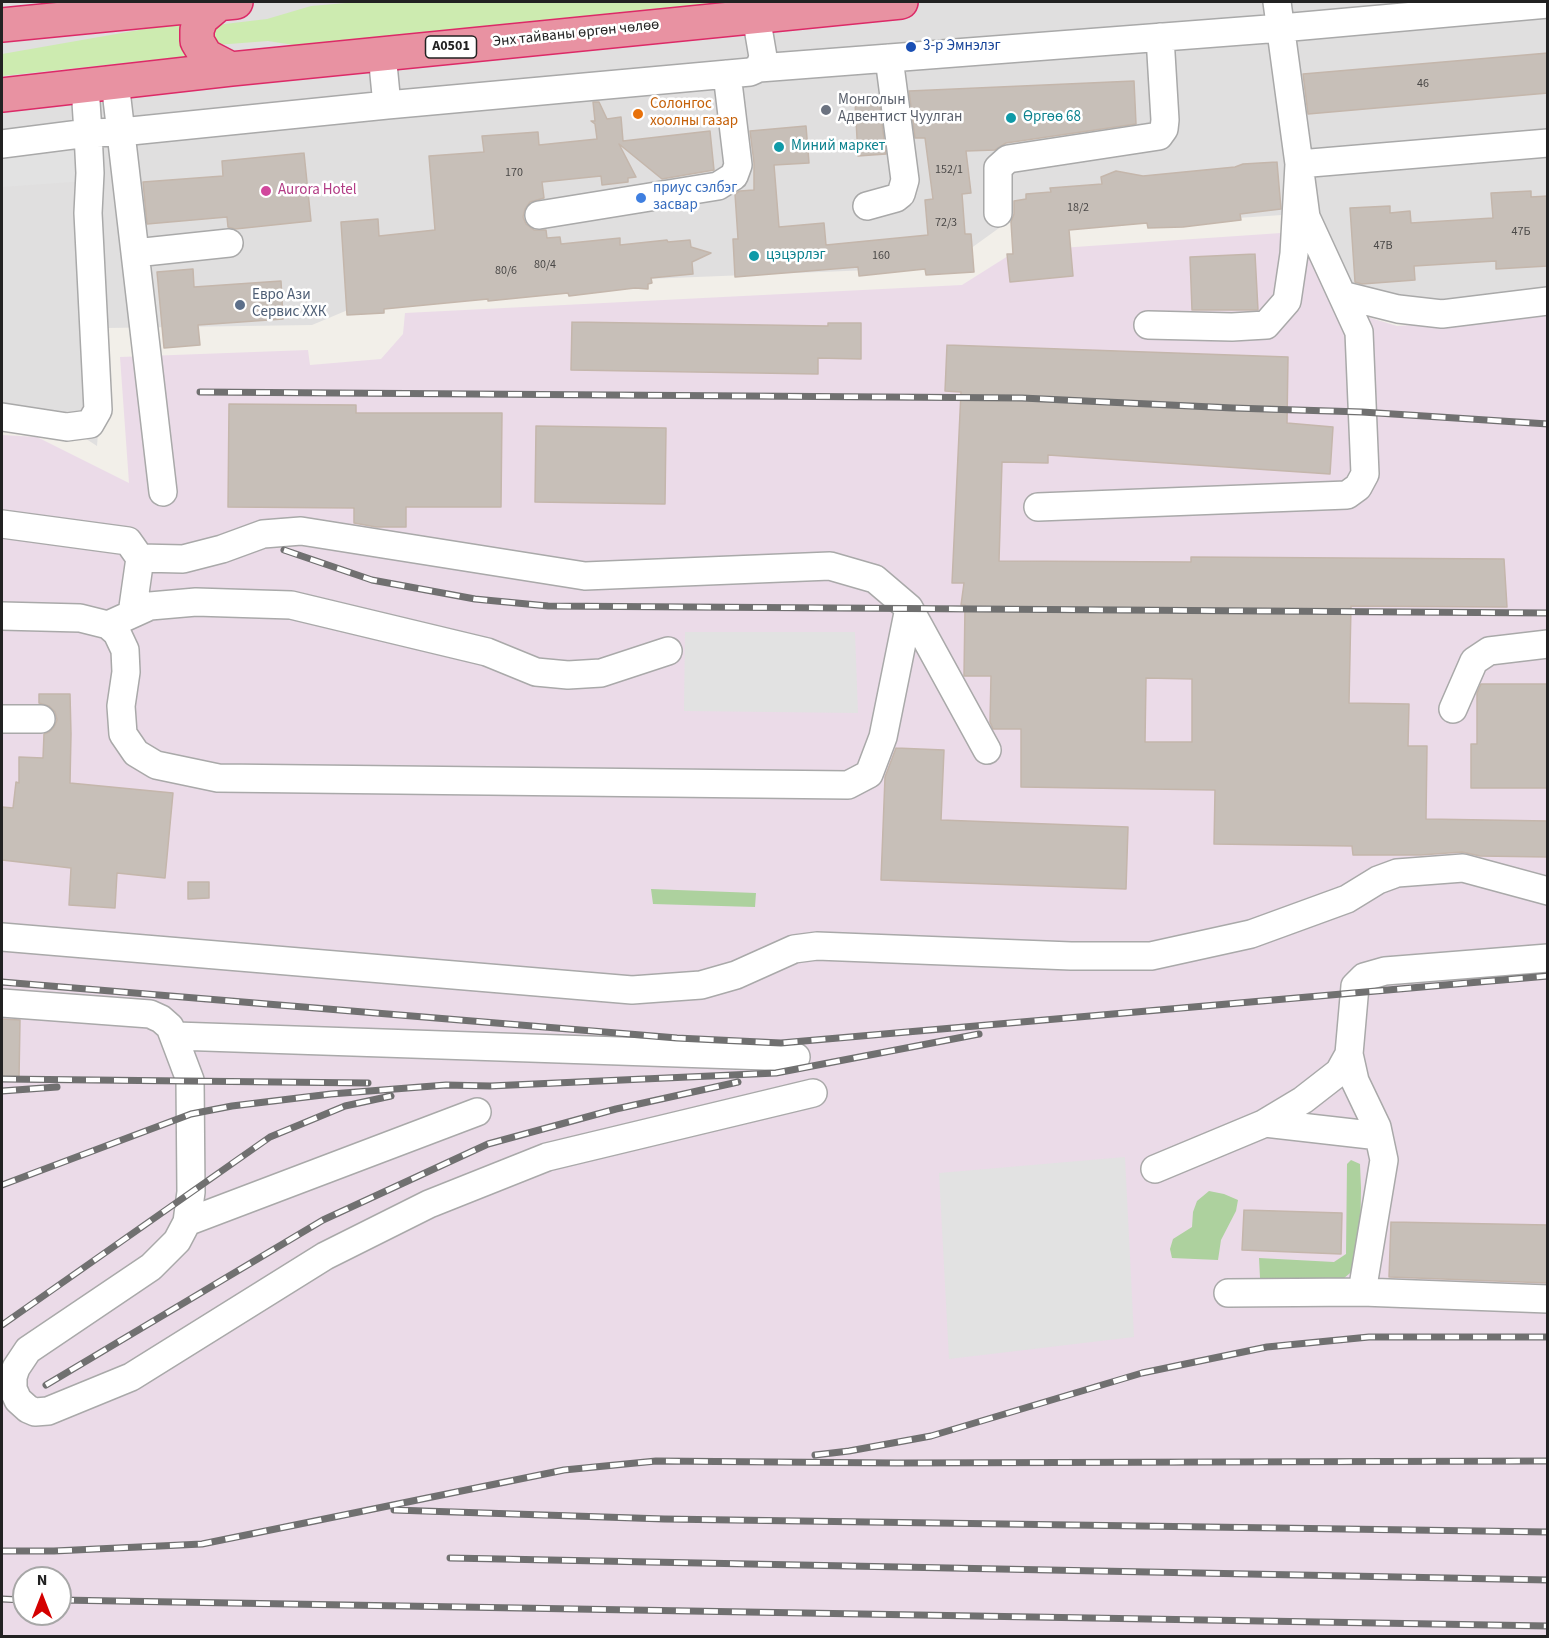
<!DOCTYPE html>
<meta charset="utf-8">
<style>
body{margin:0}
#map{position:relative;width:1549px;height:1638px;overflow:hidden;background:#f2efe9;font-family:"Source Sans 3",sans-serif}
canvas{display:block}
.frame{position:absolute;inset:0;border:3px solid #222;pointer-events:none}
.north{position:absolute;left:12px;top:1566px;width:60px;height:60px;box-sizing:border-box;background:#fff;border:2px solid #a7a7a7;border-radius:50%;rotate:0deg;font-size:16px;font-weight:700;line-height:24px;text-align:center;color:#222}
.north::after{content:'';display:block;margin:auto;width:21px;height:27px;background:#d40000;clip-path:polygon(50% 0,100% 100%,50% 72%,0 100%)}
</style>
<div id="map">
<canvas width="1549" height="1638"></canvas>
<div class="frame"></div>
<div class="north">N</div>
</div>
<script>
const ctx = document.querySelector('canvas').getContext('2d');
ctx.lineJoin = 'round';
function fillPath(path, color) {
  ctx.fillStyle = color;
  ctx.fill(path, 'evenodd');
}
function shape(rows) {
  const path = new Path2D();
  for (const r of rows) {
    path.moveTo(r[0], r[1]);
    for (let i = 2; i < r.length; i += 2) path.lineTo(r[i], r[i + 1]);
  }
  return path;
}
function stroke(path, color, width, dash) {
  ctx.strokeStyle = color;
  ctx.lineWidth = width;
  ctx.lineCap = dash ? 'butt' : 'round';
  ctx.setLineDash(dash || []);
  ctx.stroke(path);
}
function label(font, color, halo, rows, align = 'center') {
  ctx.font = font + ' "Source Sans 3",sans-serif';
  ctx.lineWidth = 5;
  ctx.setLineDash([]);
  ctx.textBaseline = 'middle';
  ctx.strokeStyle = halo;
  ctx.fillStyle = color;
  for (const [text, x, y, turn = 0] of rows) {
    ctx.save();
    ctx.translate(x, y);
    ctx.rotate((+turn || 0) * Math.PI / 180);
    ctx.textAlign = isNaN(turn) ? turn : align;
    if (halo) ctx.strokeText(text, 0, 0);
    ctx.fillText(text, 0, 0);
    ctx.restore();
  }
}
const residential = shape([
 [2,2,1547,2,1547,299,1396,308,1349,294,1297,214,1178,222,1006,223,945,267,398,289,312,325,106,328,97,446,42,410,2,408]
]);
const industrial = shape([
 [1296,232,1338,308,1397,326,1547,316,1547,1636,2,1636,2,435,37,437,129,483,120,357,308,350,310,365,381,359,403,334,405,313,962,285,1016,251],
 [24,1578,60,1578,60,1614,24,1614]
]);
const grass = shape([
 [358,2,752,2,300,46,268,41,216,45,209,33,216,25,267,19,311,6],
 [179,23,182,24,190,56,2,76,2,54]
]);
const forest = shape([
 [651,889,756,893,755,907,653,904],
 [1351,1160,1360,1164,1361,1188,1360,1254,1356,1268,1343,1279,1260,1278,1259,1258,1334,1262,1346,1254,1347,1164],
 [1209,1191,1224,1194,1238,1200,1236,1211,1221,1240,1218,1260,1172,1258,1170,1249,1173,1239,1192,1227,1193,1212,1197,1201]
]);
const parking = shape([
 [75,127,85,181,2,187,2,135],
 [685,632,855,632,858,713,684,711],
 [1125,1157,1134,1337,949,1359,939,1173]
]);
const building = shape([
 [1548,53,1548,93,1308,114,1303,74,1548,53],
 [1134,81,1136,124,1006,143,995,150,966,151,971,193,962,194,965,234,971,234,974,272,926,275,925,269,859,276,858,267,735,277,733,239,738,239,735,194,740,191,754,190,754,163,750,131,806,126,809,163,774,165,779,227,824,223,826,245,928,235,925,200,933,199,925,138,915,138,909,91,1134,81],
 [879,100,886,154,858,156,855,102,879,100],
 [593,102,599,102,607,119,621,117,623,141,710,131,714,170,662,179,619,144,636,177,628,178,628,182,602,185,601,176,542,182,544,198,530,202,525,209,523,217,526,224,534,230,546,230,547,238,560,237,561,244,620,238,620,245,667,240,668,242,690,240,691,247,711,253,692,262,693,274,651,278,652,283,648,284,648,289,635,288,569,296,568,293,488,301,488,299,384,309,384,313,347,315,341,222,378,219,379,236,435,230,429,156,484,152,482,136,538,132,539,145,597,139,595,124,591,121,595,121,593,102],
 [304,153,311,221,235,229,228,227,227,217,147,224,143,182,223,176,222,161,304,153],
 [1277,162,1281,209,1240,214,1241,220,1183,227,1148,228,1147,223,1069,230,1073,276,1010,282,1007,254,1013,254,1011,222,1014,214,1014,201,1026,199,1026,194,1051,192,1050,188,1102,184,1101,177,1116,171,1143,176,1235,167,1243,164,1277,162],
 [1531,191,1531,197,1548,196,1548,266,1496,269,1496,261,1414,266,1415,280,1362,284,1355,282,1350,208,1390,206,1390,213,1410,211,1411,223,1493,218,1491,193,1531,191],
 [1255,254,1258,310,1192,310,1190,257,1255,254],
 [193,269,194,287,281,281,283,319,198,325,200,345,164,348,157,272,193,269],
 [572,322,828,326,828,323,861,323,861,359,818,358,818,374,571,370,572,322],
 [947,345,1288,357,1287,423,1333,427,1330,474,1048,455,1048,463,1002,462,999,561,1191,562,1191,557,1504,559,1507,607,1351,606,1349,703,1409,704,1408,746,1427,746,1426,819,1548,821,1548,857,1480,856,1462,852,1421,855,1353,855,1352,846,1214,844,1215,790,1021,787,1021,729,993,729,990,722,991,676,964,676,965,605,961,605,964,583,952,583,961,392,945,391,947,345],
 [1146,678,1192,679,1192,742,1145,742,1146,678],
 [229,404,356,405,356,413,502,413,501,507,406,507,406,527,376,527,354,523,354,508,228,507,229,404],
 [536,426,666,428,665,504,535,502,536,426],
 [1481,684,1548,684,1548,788,1471,788,1471,744,1477,744,1477,693,1481,684],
 [39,694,70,694,71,734,70,783,173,793,165,878,117,873,115,908,69,905,71,868,2,860,2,807,13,808,16,782,19,783,19,757,43,758,44,734,49,732,54,727,57,720,55,712,49,706,39,703,39,694],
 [896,748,944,750,941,820,1128,827,1126,889,881,880,885,777,896,748],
 [188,882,209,882,209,898,188,899,188,882],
 [2,1019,20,1020,19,1079,2,1078,2,1019],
 [1244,1210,1342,1213,1341,1254,1242,1250,1244,1210],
 [1391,1222,1548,1225,1548,1283,1389,1277,1391,1222]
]);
const minor = shape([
 [382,54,387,105,750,72,759,68,763,57,756,16],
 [759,68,1281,28,1548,4],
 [115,82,163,492],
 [2,144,88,133,85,86],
 [867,206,896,198,901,194,905,180,889,58],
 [998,213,998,168,1008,159,1159,136,1164,129,1165,120,1160,37],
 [539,215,718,186,734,176,738,165,727,74],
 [135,253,229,243],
 [1342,295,1398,309,1442,314,1548,301],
 [1148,325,1232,327,1266,325,1287,301,1294,254,1299,164,1277,2],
 [2,417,67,427,90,424,98,410,88,213,90,173,88,133,121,132,387,105],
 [1038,507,1347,495,1358,487,1365,474,1359,332,1306,217,1299,164,1548,143],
 [2,524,128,541,140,558,183,559,222,549,263,534,301,531,585,576,830,566,875,579,909,608,987,750],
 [132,614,140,558],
 [2,616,80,618,108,625,117,633,125,650,126,672,121,706,123,734,136,753,156,765,218,778,848,785,869,774,883,737,909,608],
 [108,625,150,606,196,602,291,605,487,652,536,672,568,675,601,673,668,651],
 [1453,709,1474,661,1489,651,1548,644],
 [2,719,41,719],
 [2,937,632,990,701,985,736,975,794,949,817,946,1071,956,1151,956,1251,934,1347,899,1378,880,1397,873,1463,868,1548,891],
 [2,1003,150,1014,161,1019,170,1027,190,1080,191,1192,187,1222,177,1241,151,1267,28,1350,16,1368,13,1377,13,1389,18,1400,28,1409,35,1412,48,1411,131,1377,325,1256,429,1204,547,1157,813,1093],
 [176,1036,796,1057],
 [1349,1054,1355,1081,1377,1127,1384,1160,1362,1292],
 [1265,1123,1379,1136],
 [1155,1169,1263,1124,1303,1100,1339,1072,1349,1054,1355,986,1364,977,1385,971,1548,958],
 [187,1222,477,1112],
 [1228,1293,1362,1292,1548,1299]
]);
const highway = shape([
 [220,3,201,19,197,30,197,41,206,56,231,69],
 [2,25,236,2],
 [2,95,231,69,901,2]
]);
const rail = shape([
 [200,392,1022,398,1233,408,1362,412,1548,424],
 [284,550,372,580,475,599,548,606,1548,613],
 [2,982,677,1038,781,1043,1548,976],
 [2,1079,368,1083],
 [2,1091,57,1087],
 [2,1185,191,1114,232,1106,331,1094,446,1085,490,1086,776,1073,979,1034],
 [2,1325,270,1137,345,1106,391,1096],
 [46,1385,323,1220,488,1144,616,1109,738,1082],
 [815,1455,849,1451,931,1436,1142,1373,1267,1347,1369,1337,1548,1337],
 [394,1510,664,1519,1548,1532],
 [2,1551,54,1551,202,1544,564,1470,656,1461,897,1463,1548,1461],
 [450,1558,1548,1580],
 [2,1599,24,1600],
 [60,1600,1548,1626]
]);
const markers = [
 [911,47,6,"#1a4fb4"],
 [826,110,6,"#6b7280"],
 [638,114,6,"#e8710a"],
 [1011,118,6,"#0f9aa8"],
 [779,147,6,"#0f9aa8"],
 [266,191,6,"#d1479c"],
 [641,198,6,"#3f7fe0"],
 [754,256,6,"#0f9aa8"],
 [240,305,6,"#5c6f8a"]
];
const numberNames = [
 ["46",1423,84],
 ["152/1",949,170],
 ["170",514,173],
 ["18/2",1078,208],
 ["72/3",946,223],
 ["47Б",1521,232],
 ["47В",1383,246],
 ["160",881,256],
 ["80/4",545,265],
 ["80/6",506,271]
];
const shields = [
 [451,47,51]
];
const shieldNames = [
 ["A0501",451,47]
];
const streetNames = [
 ["Энх тайваны өргөн чөлөө",576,34,-6]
];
const transitNames = [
 ["3-р Эмнэлэг",923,47]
];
const worshipNames = [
 ["Монголын",838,101],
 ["Адвентист Чуулган",838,118]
];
const foodNames = [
 ["Солонгос",650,105],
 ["хоолны газар",650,122]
];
const cultureNames = [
 ["Өргөө 68",1023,118],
 ["Миний маркет",791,147],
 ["цэцэрлэг",766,256]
];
const shopNames = [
 ["приус сэлбэг",653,189],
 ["засвар",653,206]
];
const hotelNames = [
 ["Aurora Hotel",278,191]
];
const serviceNames = [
 ["Евро Ази",252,296],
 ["Сервис ХХК",252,313]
];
fillPath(residential, '#e0dfdf');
fillPath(industrial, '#ebdbe8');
fillPath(grass, '#cdebb0');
fillPath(forest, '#add19e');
fillPath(parking, '#e2e2e2');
fillPath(building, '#c7bfb8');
stroke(building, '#c4b6ab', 1.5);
stroke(minor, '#a9a9a9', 30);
stroke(highway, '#dc2a67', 36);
stroke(minor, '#fff', 27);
stroke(highway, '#e892a2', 33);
stroke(rail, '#707070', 7);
stroke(rail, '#fff', 4.5, [14]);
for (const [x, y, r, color] of markers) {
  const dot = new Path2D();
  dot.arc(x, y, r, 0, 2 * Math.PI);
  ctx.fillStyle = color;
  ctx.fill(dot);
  stroke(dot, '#fff', 2);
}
label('12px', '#4b4948', null, numberNames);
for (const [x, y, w] of shields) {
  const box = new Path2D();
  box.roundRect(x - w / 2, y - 11, w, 22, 4.5);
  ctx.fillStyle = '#fff';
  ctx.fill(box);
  stroke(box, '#222', 1.5);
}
label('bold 14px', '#222', null, shieldNames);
label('15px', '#222', '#fff', streetNames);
label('15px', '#164399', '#fff', transitNames, 'left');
label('15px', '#5b616d', '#fff', worshipNames, 'left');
label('15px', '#c56008', '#fff', foodNames, 'left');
label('15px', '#0d838f', '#fff', cultureNames, 'left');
label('15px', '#366cbe', '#fff', shopNames, 'left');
label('15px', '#b23c85', '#fff', hotelNames, 'left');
label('15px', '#4e5e75', '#fff', serviceNames, 'left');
</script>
